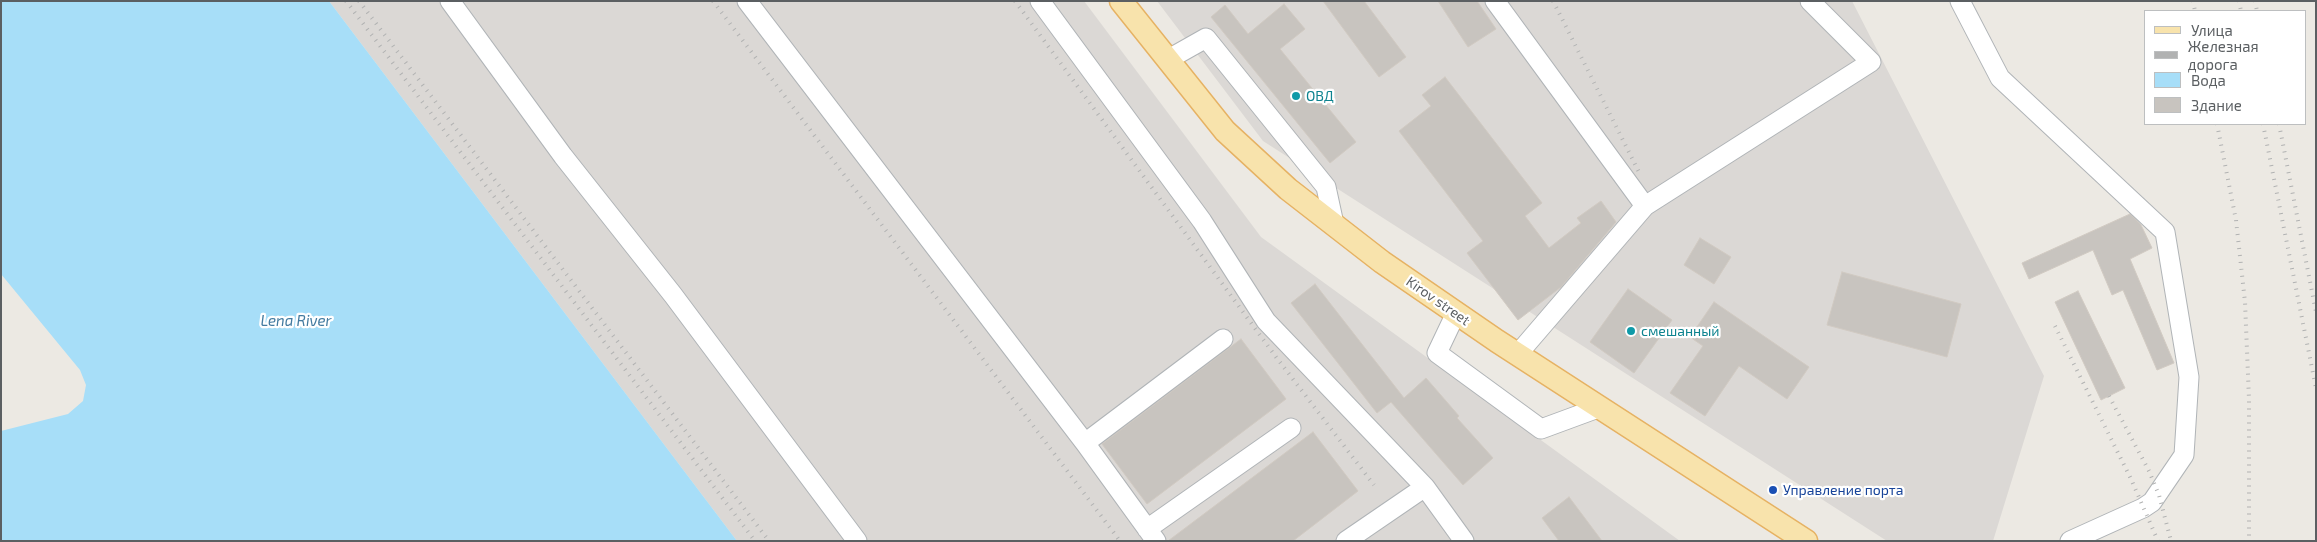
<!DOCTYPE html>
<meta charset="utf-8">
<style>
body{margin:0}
#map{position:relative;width:2317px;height:542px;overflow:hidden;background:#ece9e3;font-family:"Exo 2",sans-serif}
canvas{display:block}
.frame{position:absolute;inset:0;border:2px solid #5b5f62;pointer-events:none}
.legend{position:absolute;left:2144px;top:10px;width:162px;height:115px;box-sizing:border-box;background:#fff;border:1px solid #bdbfc0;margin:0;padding:6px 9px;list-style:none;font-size:15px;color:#5b5f62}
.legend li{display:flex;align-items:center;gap:10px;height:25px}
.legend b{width:25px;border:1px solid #bdbfc0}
</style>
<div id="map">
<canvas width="2317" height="542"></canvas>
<div class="frame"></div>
<ul class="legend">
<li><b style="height:6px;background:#f8e3ac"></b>Улица</li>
<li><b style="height:6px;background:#b1b2b2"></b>Железная дорога</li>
<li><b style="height:14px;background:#a7def8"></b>Вода</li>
<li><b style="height:14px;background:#c8c4bf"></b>Здание</li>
</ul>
</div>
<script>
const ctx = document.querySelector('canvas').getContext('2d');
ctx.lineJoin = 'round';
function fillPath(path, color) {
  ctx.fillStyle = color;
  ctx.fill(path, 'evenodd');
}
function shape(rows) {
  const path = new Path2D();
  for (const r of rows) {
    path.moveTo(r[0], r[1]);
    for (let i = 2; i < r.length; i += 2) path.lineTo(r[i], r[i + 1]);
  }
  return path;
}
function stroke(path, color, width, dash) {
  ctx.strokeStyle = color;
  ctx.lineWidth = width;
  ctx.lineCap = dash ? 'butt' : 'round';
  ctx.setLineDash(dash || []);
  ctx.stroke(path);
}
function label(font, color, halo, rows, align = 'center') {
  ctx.font = font + ' "Exo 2",sans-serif';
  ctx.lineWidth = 4.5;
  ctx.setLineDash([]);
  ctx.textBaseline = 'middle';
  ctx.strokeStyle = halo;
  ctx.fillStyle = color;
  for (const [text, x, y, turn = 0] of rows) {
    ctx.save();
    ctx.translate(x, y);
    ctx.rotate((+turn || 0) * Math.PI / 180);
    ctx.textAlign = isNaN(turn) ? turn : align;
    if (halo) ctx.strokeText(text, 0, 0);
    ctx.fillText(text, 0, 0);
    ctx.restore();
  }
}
const industrial = shape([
 [329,1,1084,1,1261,237,1680,541,737,541],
 [1157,1,1852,1,2044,376,1993,541,1887,541,1263,141]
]);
const water = shape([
 [1,1,329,1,737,541,1,541,1,431,68,414,83,401,86,385,80,370,1,274]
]);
const building = shape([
 [1323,1,1364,1,1406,57,1379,77,1323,1],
 [1438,1,1477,1,1496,29,1468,47,1438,1],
 [1284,4,1305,29,1280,49,1356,142,1330,163,1211,17,1225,5,1248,34,1284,4],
 [1445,77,1542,203,1525,216,1549,248,1581,223,1577,218,1601,201,1616,222,1561,287,1518,320,1467,253,1483,241,1399,131,1431,106,1422,95,1445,77],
 [2130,214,2141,225,2152,248,2130,259,2174,363,2157,370,2123,290,2112,295,2093,250,2029,279,2022,263,2130,214],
 [1700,238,1731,257,1714,284,1684,265,1700,238],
 [1842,272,1961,304,1947,357,1827,325,1842,272],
 [1315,284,1404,398,1426,378,1459,416,1457,418,1493,458,1463,485,1391,402,1377,413,1291,303,1315,284],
 [1628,289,1672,320,1634,373,1590,342,1628,289],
 [2078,291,2125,388,2101,400,2055,302,2078,291],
 [1714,302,1809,367,1787,399,1739,366,1705,416,1670,393,1703,346,1690,337,1714,302],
 [1241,339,1286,399,1147,504,1102,444,1241,339],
 [1313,432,1358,491,1293,541,1168,541,1313,432],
 [1569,497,1602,541,1559,541,1542,518,1569,497]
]);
const minor = shape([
 [450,1,563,156,673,295,857,541],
 [747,1,1085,443,1156,541],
 [1040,1,1202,221,1266,321,1425,487],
 [1495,1,1645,206,1517,355],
 [1960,1,2000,78,2165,232,2189,377,2184,455,2152,502,2143,508,2070,541],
 [1167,60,1206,38,1326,187,1334,224],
 [1645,206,1871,62,1810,1],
 [1456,313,1437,353,1541,429,1598,408],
 [1085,443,1223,339],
 [1147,529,1291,428],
 [1346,541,1425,487,1464,541]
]);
const major = shape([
 [1121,1,1225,131,1288,189,1382,262,1497,341,1806,541]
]);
const rail = shape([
 [346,1,755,541],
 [359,1,769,541],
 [713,1,1120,541],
 [1015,1,1276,357,1374,485],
 [1553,1,1641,176],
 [2193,1,2195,11],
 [2239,1,2241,11],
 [2255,1,2257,11],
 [2217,124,2236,220,2245,302,2249,399,2249,541],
 [2263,124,2316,388],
 [2279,124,2316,312],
 [2055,326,2131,479,2158,541],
 [2109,396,2149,471,2159,495,2171,541]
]);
const markers = [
 [1296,96,5,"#0f9aa8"],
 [1631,331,5,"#0f9aa8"],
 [1773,490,5,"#1a4fb4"]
];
const cultureNames = [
 ["ОВД",1306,96],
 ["смешанный",1641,331]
];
const streetNames = [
 ["Kirov street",1438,301,35]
];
const transitNames = [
 ["Управление порта",1783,490]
];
const waterNames = [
 ["Lena River",296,321]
];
fillPath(industrial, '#dbd8d5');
fillPath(water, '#a7def8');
fillPath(building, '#c8c4bf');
stroke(building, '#d1cac2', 1);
stroke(minor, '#b0b4b7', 21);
stroke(major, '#e6b263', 25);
stroke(minor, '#fff', 19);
stroke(major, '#f8e3ac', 22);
stroke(rail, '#b1b2b2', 4, [1, 6]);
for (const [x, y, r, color] of markers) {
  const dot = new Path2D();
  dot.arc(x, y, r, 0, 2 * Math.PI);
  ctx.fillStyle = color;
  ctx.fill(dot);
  stroke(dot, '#fff', 2);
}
label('14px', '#0d838f', '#fff', cultureNames, 'left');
label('14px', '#5b5f62', '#fff', streetNames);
label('14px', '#164399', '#fff', transitNames, 'left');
label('italic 15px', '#437ba0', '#fff', waterNames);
</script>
